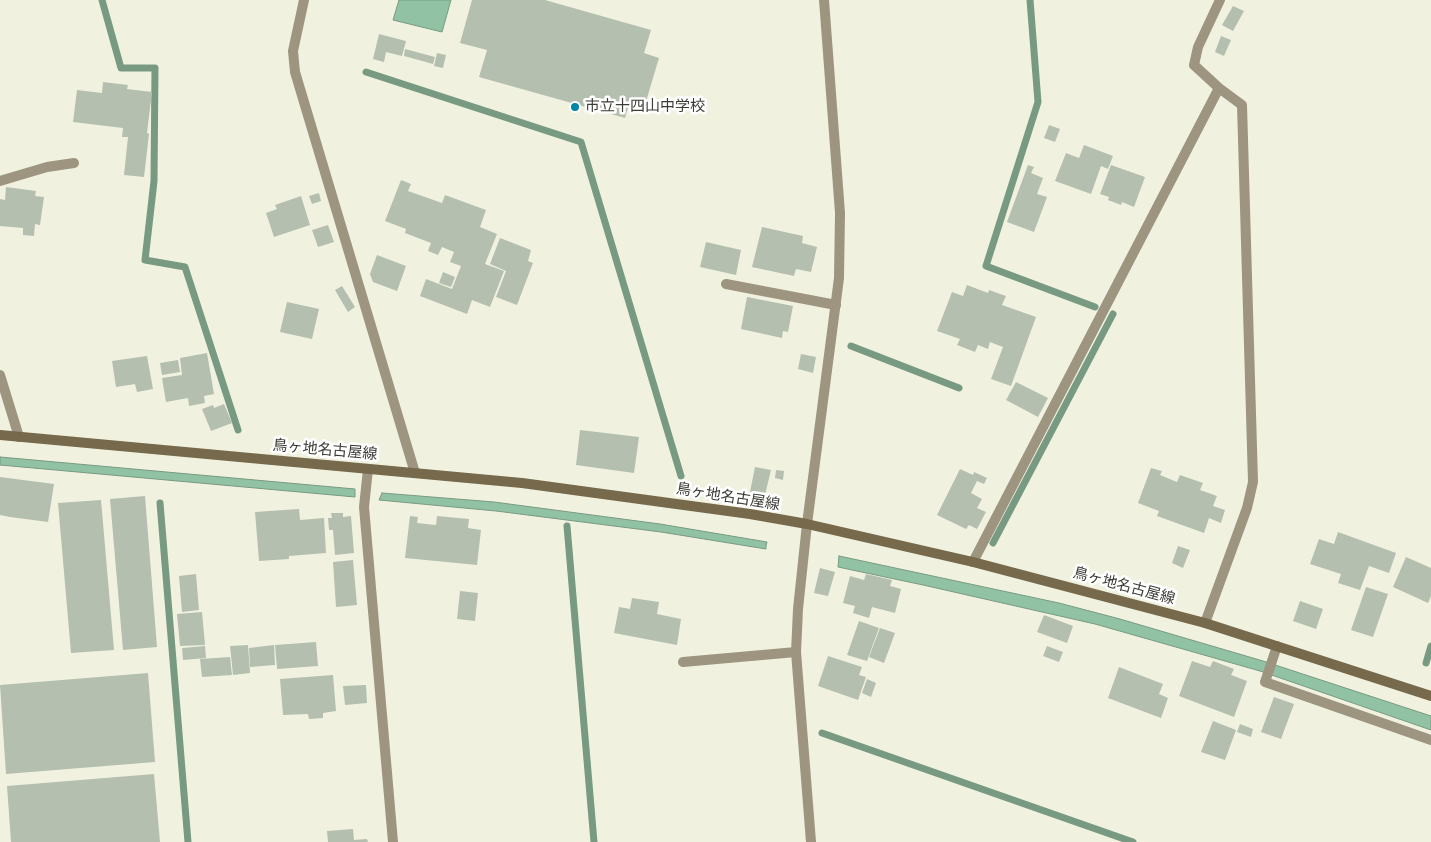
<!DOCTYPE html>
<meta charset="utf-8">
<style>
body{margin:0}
canvas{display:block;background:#f0f2df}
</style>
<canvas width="1431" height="842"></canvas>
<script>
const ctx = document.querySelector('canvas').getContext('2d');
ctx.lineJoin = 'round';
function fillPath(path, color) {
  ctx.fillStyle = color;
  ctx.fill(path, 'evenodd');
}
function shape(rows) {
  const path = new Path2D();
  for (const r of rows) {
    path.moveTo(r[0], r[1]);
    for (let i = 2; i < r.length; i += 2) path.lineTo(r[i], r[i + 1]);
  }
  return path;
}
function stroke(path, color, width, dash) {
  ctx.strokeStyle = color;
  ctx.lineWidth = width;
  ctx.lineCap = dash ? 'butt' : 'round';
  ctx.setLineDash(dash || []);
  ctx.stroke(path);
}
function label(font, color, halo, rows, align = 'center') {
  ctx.font = font + ' Figtree,"Noto Sans JP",sans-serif';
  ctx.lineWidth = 5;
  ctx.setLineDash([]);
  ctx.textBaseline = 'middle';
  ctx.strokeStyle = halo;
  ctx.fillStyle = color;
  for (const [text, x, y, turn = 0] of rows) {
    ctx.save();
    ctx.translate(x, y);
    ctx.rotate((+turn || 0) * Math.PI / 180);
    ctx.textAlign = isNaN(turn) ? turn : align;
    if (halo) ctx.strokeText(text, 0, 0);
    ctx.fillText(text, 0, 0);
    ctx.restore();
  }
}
const water = shape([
 [399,0,451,0,442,32,393,20,399,0],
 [0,457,355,489,355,497,0,465,0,457],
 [382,493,494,502,660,524,767,542,766,546,766,549,661,532,496,511,379,500,382,493],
 [839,556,1059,603,1120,619,1263,661,1431,716,1431,730,1260,671,1095,624,923,585,838,567,839,556]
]);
const stream = shape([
 [102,0,121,68,155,68,154,181,145,260,185,267,238,430],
 [1030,0,1038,102,986,266,1095,307],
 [366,72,581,142,681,476],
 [851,346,959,388],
 [160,503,188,842],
 [567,526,594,842],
 [993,543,1113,314],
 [1426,663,1431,646],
 [822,733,1133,842]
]);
const building = shape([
 [472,0,545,0,651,30,644,53,659,58,644,108,629,104,625,118,479,77,487,50,460,43],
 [1233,6,1244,11,1233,31,1222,25],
 [379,34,406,41,402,56,386,52,384,62,373,59],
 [1221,36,1231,40,1224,56,1215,52],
 [405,49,435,57,433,64,404,56],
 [437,53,446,55,443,68,434,66],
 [103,82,128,85,127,89,152,92,147,133,149,134,144,177,124,175,128,137,122,137,123,128,73,122,77,90,102,93],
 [1049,125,1060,129,1055,142,1044,138],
 [1084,145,1113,156,1108,169,1101,166,1091,194,1055,181,1066,153,1079,158],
 [1028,165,1034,167,1031,173,1043,178,1037,194,1047,197,1034,232,1007,222],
 [1111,165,1145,177,1134,207,1122,202,1121,205,1108,200,1109,197,1100,194],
 [401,180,411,184,408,191,442,203,445,195,486,210,480,227,497,234,485,264,504,271,490,307,472,300,467,314,420,296,426,279,452,289,461,266,450,262,454,252,442,247,438,255,428,251,431,243,405,233,406,229,385,221],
 [6,187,36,191,35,196,44,197,40,225,35,224,34,236,23,235,23,228,0,226,0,199,5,200],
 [319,193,321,201,312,204,309,196],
 [301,196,310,225,274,237,266,213,277,209,275,205],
 [328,225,334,242,318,247,312,230],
 [762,227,803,236,802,243,817,247,811,272,796,269,794,276,752,267],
 [500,238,531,250,528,261,533,263,517,305,496,297,506,271,490,264],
 [706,242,741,250,736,275,700,267],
 [377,255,406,266,397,291,373,282,370,274],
 [443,272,455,277,451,287,439,283],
 [967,285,988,293,989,290,1006,296,1002,305,1036,317,1011,386,991,379,1003,347,990,342,988,349,978,345,975,352,957,345,960,339,937,331,952,292,963,296],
 [342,286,355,307,348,312,335,290],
 [747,297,793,306,788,332,783,331,782,338,741,329],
 [287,302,319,309,312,339,280,332],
 [207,353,214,394,204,396,205,403,189,406,188,398,166,402,162,378,182,375,180,358],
 [801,354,816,357,813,373,798,369],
 [147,356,153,389,137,392,135,384,116,387,112,361],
 [178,360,180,372,162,375,160,363],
 [1016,382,1048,398,1038,417,1006,400],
 [224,404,232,423,211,431,202,409,213,405,214,408],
 [580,430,639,437,634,473,576,465],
 [755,467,771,470,765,495,750,492],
 [1151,468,1162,471,1160,475,1177,482,1180,475,1203,483,1200,490,1217,496,1213,506,1225,510,1221,523,1209,518,1204,533,1157,516,1159,511,1138,503],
 [960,469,973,475,974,472,987,478,984,484,977,481,971,493,982,499,977,508,986,512,977,529,969,525,966,529,937,515],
 [776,470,784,471,783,480,775,478],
 [0,477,54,484,48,522,10,517,15,483,10,517,0,515],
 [145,496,157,647,123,650,110,499],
 [101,500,114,650,71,653,58,503],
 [299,509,300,520,324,518,326,553,289,556,289,559,259,561,255,512],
 [331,513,343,513,343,517,351,516,354,553,335,555,333,530,329,530,328,518,332,518],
 [410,516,418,517,417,523,436,525,437,516,469,519,468,528,481,530,477,565,405,558],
 [1338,532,1396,553,1389,573,1369,566,1360,590,1338,583,1341,574,1310,564,1319,539,1334,544],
 [1178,546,1190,550,1183,568,1172,563],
 [1406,557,1431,568,1431,596,1428,603,1393,587],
 [353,560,357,605,336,607,333,562],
 [820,568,835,572,828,596,814,593],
 [196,574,199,610,182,612,179,576],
 [866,574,892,580,890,586,901,589,895,613,872,607,869,618,853,613,855,606,843,603,850,576,864,580],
 [1366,587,1388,594,1373,637,1351,630],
 [460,591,478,593,475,621,457,619],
 [632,598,659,602,657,614,681,619,677,645,614,633,619,607,630,609],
 [1300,601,1323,609,1316,629,1293,621],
 [202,612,205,645,180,646,177,614],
 [1044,615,1073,626,1067,643,1037,632],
 [859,621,879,628,867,661,847,655],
 [880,628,895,633,884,663,869,657],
 [316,642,318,666,277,669,275,645],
 [248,645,250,673,233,675,230,646],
 [274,645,275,665,250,667,249,648],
 [205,646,206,658,183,660,182,648],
 [1047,646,1063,652,1059,662,1043,656],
 [828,656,862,667,859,675,866,677,858,700,818,686],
 [230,657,232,675,202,677,200,659],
 [1192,661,1210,667,1213,661,1234,669,1231,675,1247,681,1234,717,1179,696],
 [1119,667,1163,684,1159,694,1168,698,1161,718,1108,698],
 [148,673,155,762,6,774,0,685],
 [333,675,336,711,323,713,323,718,309,719,308,714,283,715,280,679],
 [867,679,876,683,871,697,862,693],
 [366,685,367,703,345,705,343,686],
 [1274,697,1294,704,1281,739,1261,732],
 [1213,721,1236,730,1225,760,1201,752],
 [1240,724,1253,729,1251,737,1237,732],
 [154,774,160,842,11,842,7,786],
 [353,829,354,840,367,839,368,842,328,842,327,831]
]);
const lane = shape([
 [0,181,47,167,74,163],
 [726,284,836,305]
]);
const street = shape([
 [304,0,293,51,295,72,415,473],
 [0,375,19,437],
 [368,469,364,507,393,842],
 [973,562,1219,88],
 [1205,623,1247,508,1253,482,1242,105,1219,88,1194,65,1198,47,1220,0],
 [1277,646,1265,682,1431,740],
 [683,662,796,652],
 [811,842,796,652,798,609,807,524,839,278,840,213,824,0]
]);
const secondary = shape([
 [0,435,522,483,750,514,807,524,973,562,1205,623,1431,696]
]);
const markers = [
 [575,107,5,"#0084a7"]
];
const poiNames = [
 ["市立十四山中学校",585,107]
];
const streetNames = [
 ["鳥ヶ地名古屋線",325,450,5],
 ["鳥ヶ地名古屋線",728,497,9],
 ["鳥ヶ地名古屋線",1124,586,15]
];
fillPath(water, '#91c2a3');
stroke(water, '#789a82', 1);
stroke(stream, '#789a82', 7);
fillPath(building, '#b5bfaf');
stroke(lane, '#9d9580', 10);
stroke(street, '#9d9580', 10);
stroke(secondary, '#76694c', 10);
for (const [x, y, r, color] of markers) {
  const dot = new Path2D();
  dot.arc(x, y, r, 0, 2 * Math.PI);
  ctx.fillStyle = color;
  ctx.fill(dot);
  stroke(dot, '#fff', 2);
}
label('15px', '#3c3d36', '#fff', poiNames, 'left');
label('15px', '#3c3d36', '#fff', streetNames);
</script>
